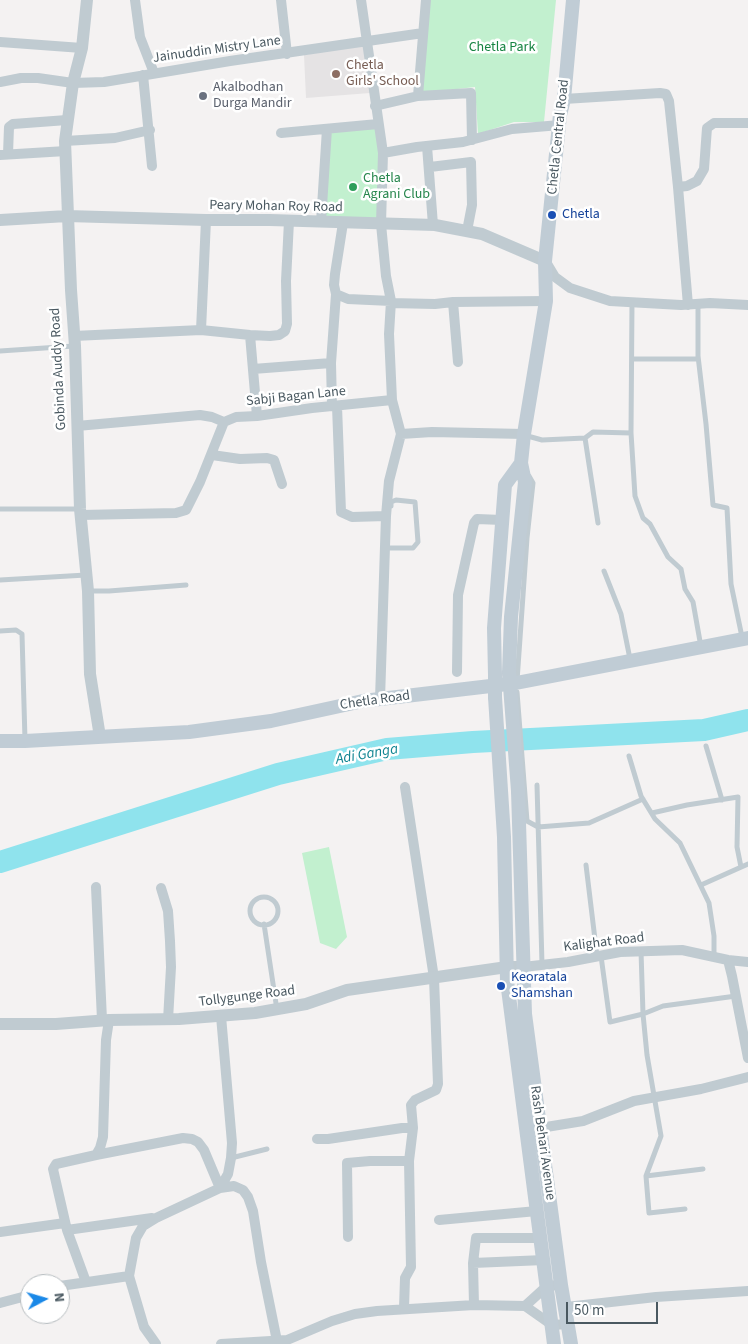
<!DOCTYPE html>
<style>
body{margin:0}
#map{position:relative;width:748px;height:1344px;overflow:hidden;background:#f4f2f2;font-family:"Source Sans 3",sans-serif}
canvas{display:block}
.north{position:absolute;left:20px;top:1274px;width:50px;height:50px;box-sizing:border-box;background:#fff;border:1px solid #b6bcbf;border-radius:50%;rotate:84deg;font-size:14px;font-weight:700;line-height:20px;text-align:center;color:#495860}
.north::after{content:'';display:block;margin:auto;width:18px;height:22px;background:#1a88e7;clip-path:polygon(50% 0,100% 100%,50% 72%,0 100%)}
.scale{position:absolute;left:566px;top:1302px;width:92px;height:22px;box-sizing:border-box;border:2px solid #495860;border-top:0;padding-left:6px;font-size:15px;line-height:18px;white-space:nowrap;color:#495860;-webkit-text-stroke:4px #fff;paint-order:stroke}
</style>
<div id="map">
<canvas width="748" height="1344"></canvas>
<div class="north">N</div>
<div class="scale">50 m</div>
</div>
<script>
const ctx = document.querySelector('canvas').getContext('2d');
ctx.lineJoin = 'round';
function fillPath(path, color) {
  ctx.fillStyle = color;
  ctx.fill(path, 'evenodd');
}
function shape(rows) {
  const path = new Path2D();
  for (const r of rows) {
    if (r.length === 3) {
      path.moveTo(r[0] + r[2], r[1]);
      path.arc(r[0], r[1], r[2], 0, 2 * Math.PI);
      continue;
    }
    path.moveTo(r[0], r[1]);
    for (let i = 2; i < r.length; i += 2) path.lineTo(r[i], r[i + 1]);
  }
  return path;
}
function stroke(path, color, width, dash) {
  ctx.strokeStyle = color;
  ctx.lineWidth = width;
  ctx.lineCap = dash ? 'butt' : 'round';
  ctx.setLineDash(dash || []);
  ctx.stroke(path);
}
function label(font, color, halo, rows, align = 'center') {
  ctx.font = font + ' "Source Sans 3",sans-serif';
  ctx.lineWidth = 5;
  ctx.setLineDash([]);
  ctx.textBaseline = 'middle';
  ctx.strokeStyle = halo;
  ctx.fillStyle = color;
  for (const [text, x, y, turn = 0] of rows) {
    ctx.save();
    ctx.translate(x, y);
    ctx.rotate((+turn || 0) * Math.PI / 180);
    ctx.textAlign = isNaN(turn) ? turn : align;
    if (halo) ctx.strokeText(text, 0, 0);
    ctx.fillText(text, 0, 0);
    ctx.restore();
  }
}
const education = shape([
 [363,45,370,93,306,98,304,55]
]);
const green = shape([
 [430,0,556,0,544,122,514,122,478,134,475,87,422,93],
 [376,127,380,155,378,222,325,218,330,131],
 [329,847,347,937,336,949,320,943,302,853]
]);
const river = shape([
 [0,862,278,774,387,749,473,742,704,730,748,720]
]);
const service = shape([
 [632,302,631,433,635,496,643,518,650,524,668,557,681,569,685,589,693,602,701,647],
 [698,304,698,356,706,424,713,505,727,508,731,584,742,637],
 [0,351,74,346],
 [632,359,698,359],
 [524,435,542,440,585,438,593,432,631,433],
 [585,438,598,523],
 [0,509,79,509],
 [385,548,413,548,418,542,415,502,396,500,391,502,391,506],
 [604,571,621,614,630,659],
 [0,580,86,575],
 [89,591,109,591,186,585],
 [0,631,16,630,22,634,25,740],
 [517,681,527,538,533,483,529,476],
 [517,692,527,821,538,827,589,823,643,799],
 [706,746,722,800],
 [629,756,641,796,655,819,680,843,709,903,714,936,714,957],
 [537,785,542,964],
 [652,813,687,805,738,797,737,847,741,867],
 [586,865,597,956],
 [701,885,748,864],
 [264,911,14],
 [264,924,277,1010],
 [641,951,643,1014,647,1055,661,1136,646,1176,649,1213,685,1209],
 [601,956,610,1022,643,1014,663,1006,736,996],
 [231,1158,267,1149],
 [646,1176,703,1169]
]);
const minor = shape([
 [135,0,140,37,154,73],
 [281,0,287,54],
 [361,0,383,153,381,224,386,276,391,301,389,334,392,400,401,434,389,481,386,516,380,699],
 [0,42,82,48],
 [143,75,152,166],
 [0,82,21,78,38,78,73,83,104,82,230,61,423,33],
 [418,96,426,0],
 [564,99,660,93,666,94,669,101,678,187,688,305],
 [375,106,418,96,471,93,472,140],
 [281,133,378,124],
 [65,141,115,138,150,130],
 [427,146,433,225],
 [383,153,417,147,463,142,512,129,560,125],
 [8,154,9,127,13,124,67,120],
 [0,155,66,151],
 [430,167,471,162,472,205,467,231],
 [678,187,687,186,697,181,704,169,707,128,714,123,748,123],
 [321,222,327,129],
 [343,223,335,274,334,285,336,294,348,299,391,301],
 [546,262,555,277,570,288,610,301,681,305,710,303,748,305],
 [453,302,458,362],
 [390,303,435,304,453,302,546,301],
 [201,330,206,220],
 [250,335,257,416],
 [74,336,201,330,250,335,270,336,279,335,285,331,287,324,286,281,289,221],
 [253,369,331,363],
 [332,406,331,363,336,294],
 [337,406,341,512,352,517,386,516],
 [77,426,200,415,212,417,224,422],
 [401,434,432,432,524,434],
 [212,455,240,459,267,458,274,460,282,484],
 [81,515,176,513,186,510,200,482,224,422,236,417,257,416,312,408,392,400],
 [457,672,458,595,474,523,477,519,502,520],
 [405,787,434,978,438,1084,436,1090,415,1100,411,1105,413,1128],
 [96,887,102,1020],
 [161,888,168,911,170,941,171,967,168,1020],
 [728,960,732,976,748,1058],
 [523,967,568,962,620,952,682,950,728,960,748,962],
 [534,1129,583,1121,634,1101,701,1089,748,1077],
 [317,1139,328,1139,402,1128,413,1128,409,1161,411,1267,405,1278,404,1308],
 [96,1155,183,1138,192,1139,198,1142,204,1150,220,1188,234,1186,243,1190,248,1197,253,1211,261,1262,277,1341],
 [439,1220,537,1211],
 [67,1230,152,1218],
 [0,1232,65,1223],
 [348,1237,347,1163,370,1161,409,1161],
 [473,1263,544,1260],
 [129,1276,136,1238,143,1226,156,1218,220,1188,228,1174,231,1158,232,1143,221,1016],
 [86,1282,67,1230,53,1169,56,1164,96,1155,100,1148,103,1137,106,1040,109,1020],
 [561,1285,547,1286,525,1306,552,1325,568,1324],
 [60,1286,129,1276,144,1327,156,1344],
 [0,1303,30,1295],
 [474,1305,473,1263,476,1238,540,1238],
 [566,1307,656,1297,748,1291],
 [221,1344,287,1340,332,1321,355,1314,377,1311,474,1305,525,1306]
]);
const tertiary = shape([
 [87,0,82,48,73,83,65,141,71,290,75,346,80,509,88,591,90,674,100,737],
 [0,220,67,216,206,220,270,220,435,225,482,234,545,261],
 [0,1024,56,1024,109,1020,179,1019,255,1013,306,1004,347,990,507,967,523,967]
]);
const secondary = shape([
 [509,673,511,617,525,482,521,463,524,434,546,301,545,261,560,115,564,99,573,0],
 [495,675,494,628,505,485,521,463],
 [495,697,504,837,507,981,554,1344],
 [0,741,25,741,189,732,271,721,363,701,516,683,748,638],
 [518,791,525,1014,561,1285,571,1344]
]);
const secondaryBridge = shape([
 [509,673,518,791],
 [495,675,495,697]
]);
const markers = [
 [336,74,5,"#8d6e63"],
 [203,96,5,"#6b7280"],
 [353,187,5,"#2e9e5b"],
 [552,215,5,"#1a4fb4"],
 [501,986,5,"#1a4fb4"]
];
const parkNames = [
 ["Chetla Park",502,48]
];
const streetNames = [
 ["Jainuddin Mistry Lane",217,50,-8],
 ["Chetla Central Road",559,137,-84],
 ["Peary Mohan Roy Road",276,207,1],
 ["Gobinda Auddy Road",59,369,-93],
 ["Sabji Bagan Lane",296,397,-6],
 ["Chetla Road",375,701,-8],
 ["Kalighat Road",604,943,-7],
 ["Tollygunge Road",247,997,-7],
 ["Rash Behari Avenue",542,1143,82]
];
const educationNames = [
 ["Chetla",346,66],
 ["Girls' School",346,82]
];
const worshipNames = [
 ["Akalbodhan",213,88],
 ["Durga Mandir",213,104]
];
const leisureNames = [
 ["Chetla",363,179],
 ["Agrani Club",363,195]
];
const transitNames = [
 ["Chetla",562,215],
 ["Keoratala",511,978],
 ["Shamshan",511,994]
];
const waterNames = [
 ["Adi Ganga",367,755,-10]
];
fillPath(education, '#e5e3e4');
fillPath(green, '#c2f0cf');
stroke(river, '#8fe3ed', 22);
stroke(service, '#c0cbd1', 5);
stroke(minor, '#c0cbd1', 10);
stroke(tertiary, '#c0cbd1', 12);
stroke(secondary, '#c0ccd5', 14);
stroke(secondaryBridge, '#c0ccd5', 14);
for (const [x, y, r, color] of markers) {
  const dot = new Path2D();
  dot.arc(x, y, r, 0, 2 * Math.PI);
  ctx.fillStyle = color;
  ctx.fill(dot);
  stroke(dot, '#fff', 2);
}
label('14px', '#178442', '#fff', parkNames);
label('14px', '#495860', '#fff', streetNames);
label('14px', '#785e54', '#fff', educationNames, 'left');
label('14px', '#5b616d', '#fff', worshipNames, 'left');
label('14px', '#27864d', '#fff', leisureNames, 'left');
label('14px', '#164399', '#fff', transitNames, 'left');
label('italic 15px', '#0d8390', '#fff', waterNames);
</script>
